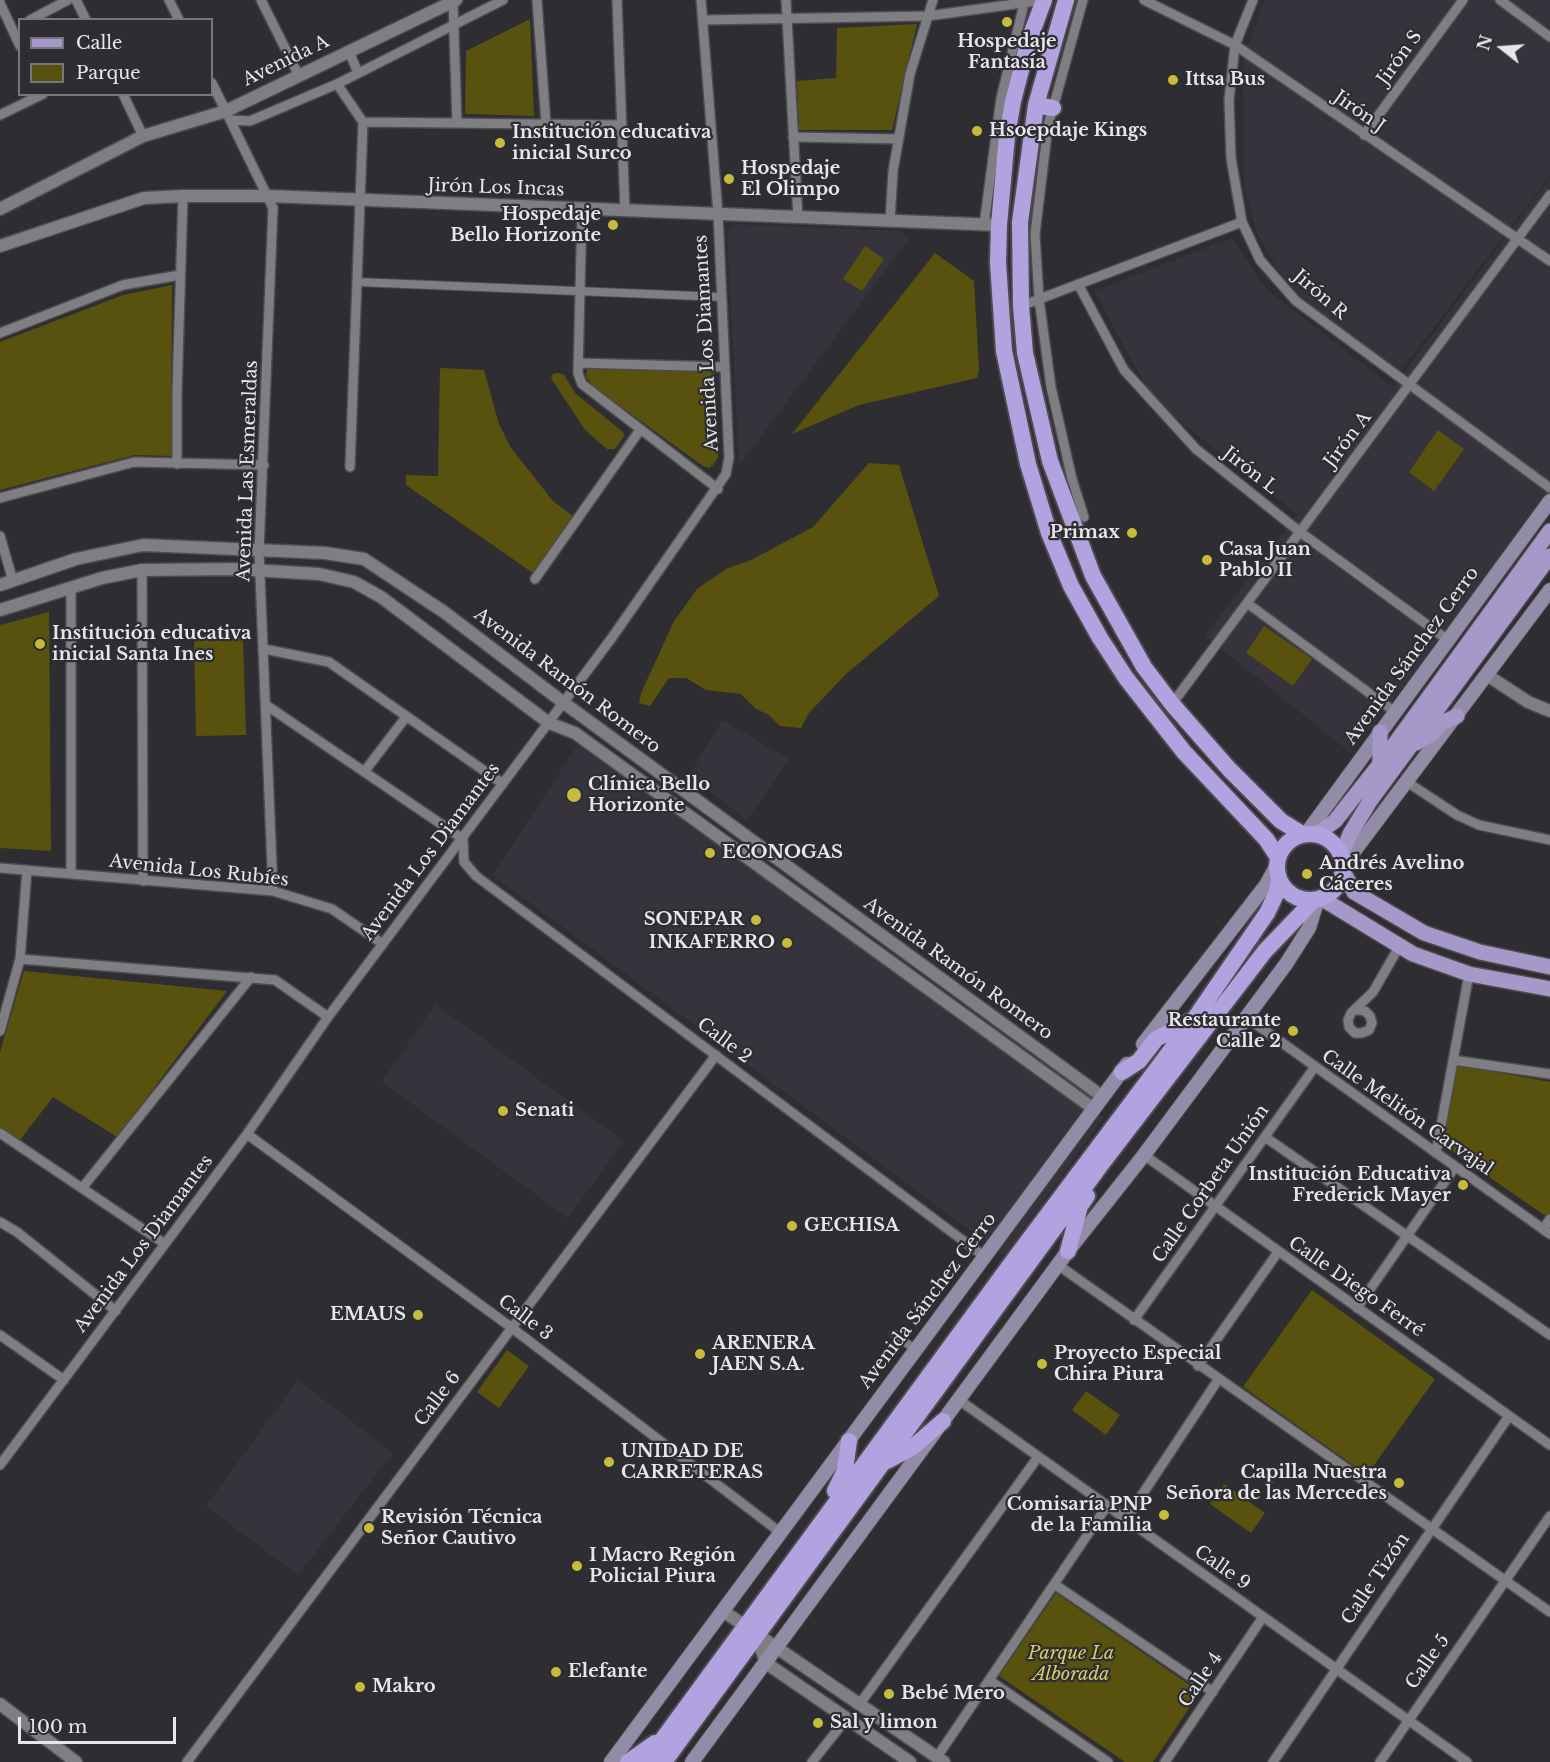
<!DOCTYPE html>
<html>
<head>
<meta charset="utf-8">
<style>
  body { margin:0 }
  #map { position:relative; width:1550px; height:1762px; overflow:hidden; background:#2e2d31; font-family:"Libre Baskerville",serif }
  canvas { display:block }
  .legend { position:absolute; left:18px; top:18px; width:195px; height:78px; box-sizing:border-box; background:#2e2d31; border:2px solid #78777b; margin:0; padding:8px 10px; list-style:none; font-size:18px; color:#e7e6e9 }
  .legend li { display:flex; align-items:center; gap:12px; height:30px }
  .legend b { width:30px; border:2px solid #78777b }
  .north { position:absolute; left:1472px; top:18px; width:60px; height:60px; -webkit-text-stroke:4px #2e2d31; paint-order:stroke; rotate:287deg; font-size:16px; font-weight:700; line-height:24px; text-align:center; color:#e7e6e9 }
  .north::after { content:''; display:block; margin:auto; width:21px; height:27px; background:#e7e6e9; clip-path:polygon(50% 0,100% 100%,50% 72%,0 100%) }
  .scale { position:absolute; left:18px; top:1717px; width:158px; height:27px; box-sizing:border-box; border:3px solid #e7e6e9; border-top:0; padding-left:8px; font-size:18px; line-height:21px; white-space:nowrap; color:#e7e6e9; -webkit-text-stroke:4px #2e2d31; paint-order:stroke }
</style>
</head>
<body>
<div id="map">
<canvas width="1550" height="1762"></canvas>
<ul class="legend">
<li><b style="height:8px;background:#a699c9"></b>Calle</li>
<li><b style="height:16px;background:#58520e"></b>Parque</li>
</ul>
<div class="north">N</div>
<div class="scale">100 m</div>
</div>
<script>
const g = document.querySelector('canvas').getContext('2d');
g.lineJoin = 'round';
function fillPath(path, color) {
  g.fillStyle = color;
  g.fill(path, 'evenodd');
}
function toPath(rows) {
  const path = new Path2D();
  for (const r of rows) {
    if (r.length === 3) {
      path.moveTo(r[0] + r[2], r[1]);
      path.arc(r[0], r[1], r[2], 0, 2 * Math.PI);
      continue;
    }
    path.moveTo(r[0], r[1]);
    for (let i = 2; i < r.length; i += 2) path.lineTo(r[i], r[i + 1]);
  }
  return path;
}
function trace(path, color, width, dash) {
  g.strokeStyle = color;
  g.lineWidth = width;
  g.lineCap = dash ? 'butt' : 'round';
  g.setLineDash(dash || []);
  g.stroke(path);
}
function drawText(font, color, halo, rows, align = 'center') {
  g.font = font + ' "Libre Baskerville",serif';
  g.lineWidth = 4.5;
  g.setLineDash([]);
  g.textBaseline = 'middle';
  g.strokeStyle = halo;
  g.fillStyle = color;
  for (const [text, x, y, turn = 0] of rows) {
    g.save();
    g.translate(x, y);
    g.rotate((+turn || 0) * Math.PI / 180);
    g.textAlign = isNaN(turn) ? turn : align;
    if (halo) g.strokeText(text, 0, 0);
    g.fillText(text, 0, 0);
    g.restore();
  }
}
fillPath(toPath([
  [1265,0,1550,0,1550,176,1400,371,1304,300,1278,270,1258,235,1244,188,1243,59],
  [1550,178,1550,492,1448,630,1351,753,1205,636,1297,514,1154,401,1094,291,1232,238,1266,289,1393,387],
  [733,224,902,231,908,240,739,466,727,233],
  [722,720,789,759,747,820,689,776],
  [578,744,1104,1117,1004,1256,493,875],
  [435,1004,624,1141,568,1218,382,1082],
  [298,1380,393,1453,298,1575,206,1506]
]), '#36333d');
fillPath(toPath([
  [530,19,534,116,465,114,466,51],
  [917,24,892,130,799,130,797,81,836,78,837,28],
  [865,246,884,259,862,291,843,279],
  [935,253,974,281,979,370,977,378,859,405,792,434],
  [172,285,171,456,135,455,0,490,0,342,123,295],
  [440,368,484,370,499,424,511,448,553,501,573,516,533,573,406,485,406,475,438,476],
  [587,369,714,372,718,457,714,464,709,468,703,466,595,388,586,377],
  [559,373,564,375,575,393,623,432,624,436,615,449,607,449,585,430,551,378,553,374],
  [1438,430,1464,449,1434,491,1409,472],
  [869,463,899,465,939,596,846,674,809,713,801,728,780,726,769,715,756,709,741,694,706,690,686,678,669,678,650,706,639,703,641,693,674,621,698,588,728,568,751,560,813,527],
  [49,612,51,851,0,848,0,625],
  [1264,626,1312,659,1293,686,1246,653],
  [243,638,246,735,196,736,194,639],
  [24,971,227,991,117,1137,53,1097,20,1140,0,1128,0,1052],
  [1457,1065,1550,1082,1550,1213,1547,1217,1443,1145],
  [1312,1290,1435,1379,1367,1475,1243,1387],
  [507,1350,529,1366,499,1408,477,1392],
  [1086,1391,1120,1415,1106,1435,1072,1410],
  [1224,1484,1265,1513,1251,1533,1210,1504],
  [1056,1593,1200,1692,1153,1762,1125,1762,999,1676]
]), '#58520e');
const pedestrian = toPath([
  [357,282,722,297],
  [894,1334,916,1350]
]);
const minor = toPath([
  [76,0,86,20],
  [169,0,179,20],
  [261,0,298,74],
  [537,0,546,124],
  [617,0,625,211],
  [786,0,798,218],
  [1083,0,1048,126,1035,234,1039,299,1051,387,1072,479,1084,517],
  [1144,0,1235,45,1550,261],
  [1253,0,1235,45,1229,100,1231,158,1242,222,1260,260,1296,301,1550,488],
  [1500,0,1550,37],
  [453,1,457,123],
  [0,3,20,46],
  [30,20,68,0],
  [703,20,928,16,1044,0],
  [349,51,358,73],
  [212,83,273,208,259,551,273,891],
  [337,84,363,122,350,467],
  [123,94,143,136],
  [0,115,43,94],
  [230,120,250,121,337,84,503,0],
  [363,122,622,125],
  [1364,135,1463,0],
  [793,137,899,139],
  [582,209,578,373,582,384,718,489],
  [890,221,893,171,910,74,933,0],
  [984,225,1001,98,1025,0],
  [1078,284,1124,370,1196,449,1300,532,1448,640],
  [1021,306,1242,222],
  [0,333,123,285,180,275],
  [578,363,725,367],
  [177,464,177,391,183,196],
  [0,498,134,462,264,465],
  [0,536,13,581],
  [142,570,143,881],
  [535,579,640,430],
  [71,588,71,873],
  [1247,603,1395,712],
  [264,649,329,662,503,784],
  [1172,704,1550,195],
  [266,705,463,839,464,862,476,876,985,1257],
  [364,772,406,717],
  [1407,782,1457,815,1479,825,1550,840],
  [0,868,273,891,332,909,383,944],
  [20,959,275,980,328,1017],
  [1358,1010,1365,1011,1370,1016,1372,1023,1369,1030,1362,1033,1355,1033,1349,1027,1348,1020,1351,1013,1373,992,1399,947],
  [1246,1017,1550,1234],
  [0,1031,20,959,27,870],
  [1453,1060,1550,1074],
  [0,1133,165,1244],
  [247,1134,512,1328,781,1533],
  [1265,1137,1550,1335],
  [1436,1153,1469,974],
  [1144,1155,1550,1445],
  [83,1187,251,977],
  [0,1222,17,1232,116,1311],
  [1543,1229,1550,1219],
  [1058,1265,1550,1612],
  [1357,1308,1455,1167],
  [1134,1320,1314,1068],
  [0,1335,64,1380],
  [1198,1366,1278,1252],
  [959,1400,1467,1762],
  [0,1465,247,1134,328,1017,611,639,726,474,729,458,718,214,701,0],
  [1126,1519,1218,1380],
  [1054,1584,1213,1692],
  [989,1680,1108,1762],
  [859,1705,1038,1457],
  [937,1757,1107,1506],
  [187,1762,716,1055],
  [812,1762,847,1718],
  [1165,1762,1263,1617],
  [1273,1762,1509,1416],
  [1380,1762,1550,1516]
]);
const tertiary = toPath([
  [0,209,143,136,226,111,456,0],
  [0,246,144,198,183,196,268,196,999,225],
  [0,585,76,559,143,545,325,553,364,559,444,612,564,703,1103,1097],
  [0,610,102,578,142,570,236,569,319,574,354,582,381,597,549,723,575,733,1094,1109],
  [1487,675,1528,702,1550,711],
  [723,1611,944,1762],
  [757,1637,766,1663,910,1762],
  [0,1704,76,1762]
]);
const secondary = toPath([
  [1306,834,1550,501],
  [1343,866,1550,590],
  [1143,1044,1266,885,1277,865],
  [611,1762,1127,1064],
  [692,1762,1068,1251,1144,1155,1286,964,1309,928,1318,899]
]);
const primary = toPath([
  [1416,743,1433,733,1441,723,1457,716],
  [1380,764,1380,732],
  [1317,834,1335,821,1380,764,1550,531],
  [1341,856,1350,834,1370,801,1550,556],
  [1343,871,1354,892,1424,933,1480,952,1550,967],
  [1321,898,1413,954,1469,974,1550,989]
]);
const trunk = toPath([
  [1044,0,1028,43,1013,101,1007,136,999,225,998,263,1004,351,1028,464,1049,533,1071,586,1100,638,1126,678,1184,752,1266,839,1278,857],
  [1066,0,1036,105,1020,222,1021,306,1025,353,1050,461,1093,576,1144,667,1172,704,1229,769,1281,821,1302,834],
  [1036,105,1053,108],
  [1310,867,33],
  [1122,1072,1139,1061,1156,1039,1192,1020],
  [1068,1251,1080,1206,1087,1196],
  [887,1461,913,1447,943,1421],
  [835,1491,845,1470,849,1441],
  [628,1762,655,1743],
  [646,1762,1016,1257,1195,1018,1267,913,1277,892,1279,879],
  [664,1762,1100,1166,1265,951,1314,900]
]);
trace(pedestrian, '#4c4b4f', 10);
trace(minor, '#4c4b4f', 12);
trace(tertiary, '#4c4b4f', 15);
trace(secondary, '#4c4b4f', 16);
trace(primary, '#4c4b4f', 18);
trace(trunk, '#4c4b4f', 20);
trace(pedestrian, '#7f7e83', 8);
trace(minor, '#7f7e83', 9);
trace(tertiary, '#7f7e83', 12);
trace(secondary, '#928ca6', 14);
trace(primary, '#a699c9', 15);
trace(trunk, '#b3a2e0', 16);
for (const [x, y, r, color] of [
  [1007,22,6,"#c7bb3c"],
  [1173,80,6,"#c7bb3c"],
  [977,131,6,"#c7bb3c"],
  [500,143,6,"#c7bb3c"],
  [729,179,6,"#c7bb3c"],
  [613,225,6,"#c7bb3c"],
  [1132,533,6,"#c7bb3c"],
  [1207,560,6,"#c7bb3c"],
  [40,644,6,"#c7bb3c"],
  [574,795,8,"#c7bb3c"],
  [710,853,6,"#c7bb3c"],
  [1307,874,6,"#c7bb3c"],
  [756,920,6,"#c7bb3c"],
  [787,943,6,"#c7bb3c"],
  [1293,1031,6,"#c7bb3c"],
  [503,1111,6,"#c7bb3c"],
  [1463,1185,6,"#c7bb3c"],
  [792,1226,6,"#c7bb3c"],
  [418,1315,6,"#c7bb3c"],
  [700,1354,6,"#c7bb3c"],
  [1042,1364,6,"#c7bb3c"],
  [609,1462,6,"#c7bb3c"],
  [1399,1483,6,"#c7bb3c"],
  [1164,1515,6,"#c7bb3c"],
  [369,1528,6,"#c7bb3c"],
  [577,1566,6,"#c7bb3c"],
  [556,1672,6,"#c7bb3c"],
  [360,1687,6,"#c7bb3c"],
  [889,1694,6,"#c7bb3c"],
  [818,1723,6,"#c7bb3c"]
]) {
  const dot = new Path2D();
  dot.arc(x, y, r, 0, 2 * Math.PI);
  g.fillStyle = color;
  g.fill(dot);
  trace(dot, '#2e2d31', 2);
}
drawText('bold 18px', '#e7e6e9', '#2e2d31', [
  ["Hospedaje",1007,42,"center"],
  ["Fantasía",1007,63,"center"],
  ["Ittsa Bus",1185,80],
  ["Hsoepdaje Kings",989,131],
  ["Institución educativa",512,133],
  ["inicial Surco",512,154],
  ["Hospedaje",741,169],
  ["El Olimpo",741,190],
  ["Hospedaje",601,215,"right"],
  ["Bello Horizonte",601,236,"right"],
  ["Primax",1120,533,"right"],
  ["Casa Juan",1219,550],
  ["Pablo II",1219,571],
  ["Institución educativa",52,634],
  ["inicial Santa Ines",52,655],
  ["Clínica Bello",588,785],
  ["Horizonte",588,806],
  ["ECONOGAS",722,853],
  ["Andrés Avelino",1319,864],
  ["Cáceres",1319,885],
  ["SONEPAR",744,920,"right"],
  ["INKAFERRO",775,943,"right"],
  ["Restaurante",1281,1021,"right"],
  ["Calle 2",1281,1042,"right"],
  ["Senati",515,1111],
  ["Institución Educativa",1451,1175,"right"],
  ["Frederick Mayer",1451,1196,"right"],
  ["GECHISA",804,1226],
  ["EMAUS",406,1315,"right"],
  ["ARENERA",712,1344],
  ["JAEN S.A.",712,1365],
  ["Proyecto Especial",1054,1354],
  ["Chira Piura",1054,1375],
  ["UNIDAD DE",621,1452],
  ["CARRETERAS",621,1473],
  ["Capilla Nuestra",1387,1473,"right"],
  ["Señora de las Mercedes",1387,1494,"right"],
  ["Comisaría PNP",1152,1505,"right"],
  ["de la Familia",1152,1526,"right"],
  ["Revisión Técnica",381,1518],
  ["Señor Cautivo",381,1539],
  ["I Macro Región",589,1556],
  ["Policial Piura",589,1577],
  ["Elefante",568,1672],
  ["Makro",372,1687],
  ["Bebé Mero",901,1694],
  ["Sal y limon",830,1723]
], 'left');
drawText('18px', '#e7e6e9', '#2e2d31', [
  ["Jirón S",1400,58,-54],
  ["Avenida A",286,61,-26],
  ["Jirón J",1359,112,35],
  ["Jirón Los Incas",496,188,2],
  ["Jirón R",1320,295,41],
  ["Avenida Los Diamantes",707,343,-93],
  ["Jirón A",1348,440,-53],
  ["Avenida Las Esmeraldas",248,471,-88],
  ["Jirón L",1250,471,38],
  ["Avenida Sánchez Cerro",1412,656,-54],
  ["Avenida Ramón Romero",567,681,37],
  ["Avenida Los Diamantes",431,852,-53],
  ["Avenida Los Rubíes",199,871,6],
  ["Avenida Ramón Romero",958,969,36],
  ["Calle 2",724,1041,37],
  ["Calle Melitón Carvajal",1407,1113,35],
  ["Calle Corbeta Unión",1211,1184,-55],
  ["Avenida Los Diamantes",144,1244,-53],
  ["Calle Diego Ferré",1356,1287,35],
  ["Avenida Sánchez Cerro",928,1301,-53],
  ["Calle 3",525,1318,37],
  ["Calle 6",438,1399,-53],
  ["Calle 9",1222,1568,35],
  ["Calle Tizón",1376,1579,-56],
  ["Calle 5",1428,1662,-55],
  ["Calle 4",1201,1680,-56]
]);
drawText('italic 18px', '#d7cd69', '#2e2d31', [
  ["Parque La",1071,1654],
  ["Alborada",1071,1675]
]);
</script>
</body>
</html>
